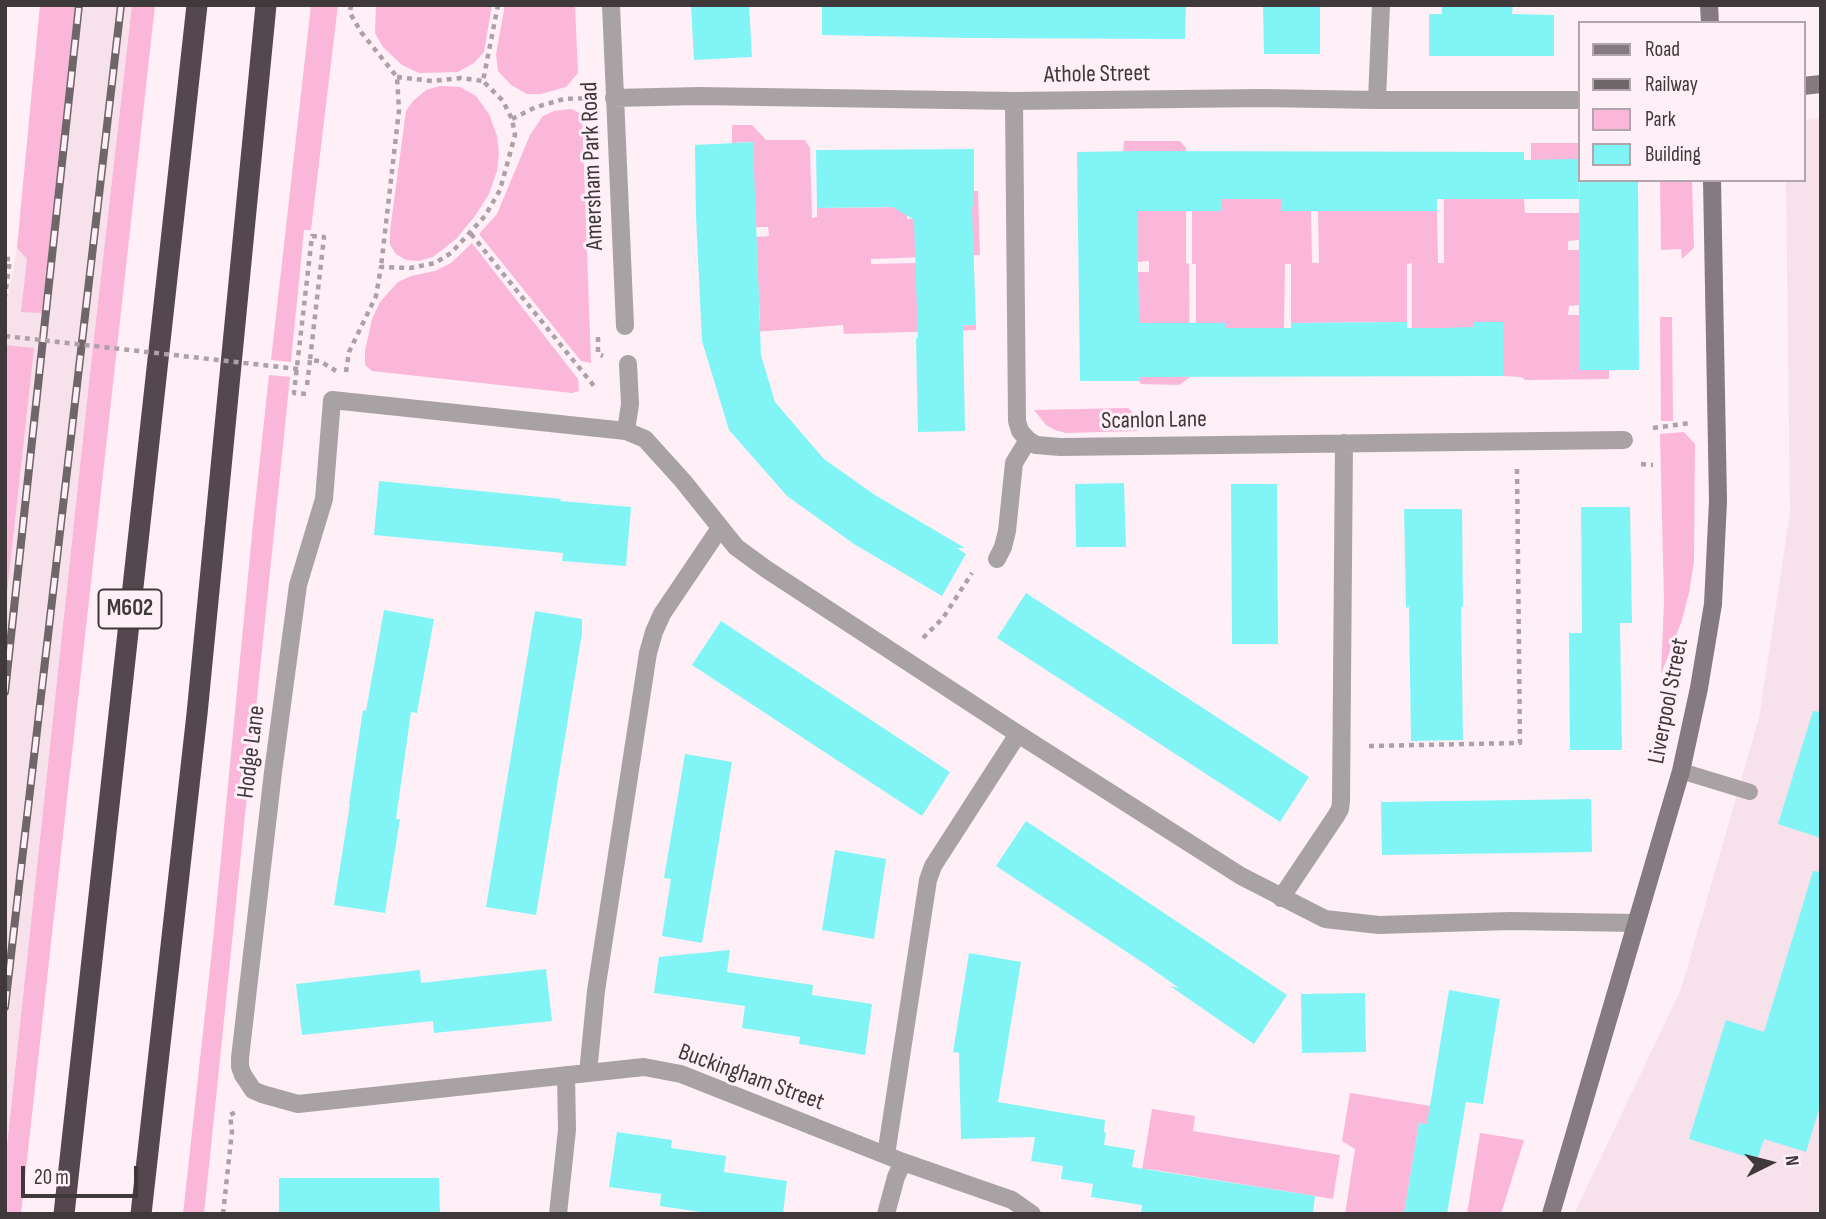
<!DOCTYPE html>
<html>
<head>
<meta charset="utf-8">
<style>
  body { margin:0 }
  #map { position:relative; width:1826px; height:1219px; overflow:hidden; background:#ffeff7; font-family:"Sofia Sans Condensed",sans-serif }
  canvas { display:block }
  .frame { position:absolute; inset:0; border:7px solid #3f393b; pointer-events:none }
  .legend { position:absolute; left:1578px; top:21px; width:228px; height:161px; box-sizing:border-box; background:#ffeff7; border:2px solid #b2a6ac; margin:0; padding:9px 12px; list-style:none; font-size:21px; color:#3f393b }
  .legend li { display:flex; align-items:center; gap:14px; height:35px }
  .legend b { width:35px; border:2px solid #b2a6ac }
  .north { position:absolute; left:1735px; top:1128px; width:70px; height:70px; -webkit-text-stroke:5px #ffeff7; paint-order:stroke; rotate:84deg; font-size:19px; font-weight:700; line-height:28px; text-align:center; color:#3f393b }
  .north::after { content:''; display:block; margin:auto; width:24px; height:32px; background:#3f393b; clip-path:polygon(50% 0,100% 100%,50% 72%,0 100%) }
  .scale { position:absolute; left:21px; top:1166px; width:117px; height:32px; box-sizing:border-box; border:4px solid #3f393b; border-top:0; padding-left:9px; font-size:21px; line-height:24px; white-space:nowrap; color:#3f393b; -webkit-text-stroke:5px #ffeff7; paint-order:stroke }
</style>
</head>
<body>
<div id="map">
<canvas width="1826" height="1219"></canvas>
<div class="frame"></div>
<ul class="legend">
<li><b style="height:9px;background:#847a7f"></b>Road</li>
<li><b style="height:9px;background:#6f666a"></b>Railway</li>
<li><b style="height:19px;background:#fbb7da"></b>Park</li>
<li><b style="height:19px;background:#81f5f5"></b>Building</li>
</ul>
<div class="north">N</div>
<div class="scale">20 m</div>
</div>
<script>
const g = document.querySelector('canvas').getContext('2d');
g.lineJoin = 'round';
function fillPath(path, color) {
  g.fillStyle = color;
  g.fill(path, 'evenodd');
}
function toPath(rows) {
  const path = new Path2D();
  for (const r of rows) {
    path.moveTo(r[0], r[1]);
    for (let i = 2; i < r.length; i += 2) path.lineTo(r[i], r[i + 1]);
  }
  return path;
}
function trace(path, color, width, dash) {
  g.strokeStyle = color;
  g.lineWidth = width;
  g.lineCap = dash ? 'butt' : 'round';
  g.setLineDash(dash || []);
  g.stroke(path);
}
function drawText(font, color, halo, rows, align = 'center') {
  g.font = font + ' "Sofia Sans Condensed",sans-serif';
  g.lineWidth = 6;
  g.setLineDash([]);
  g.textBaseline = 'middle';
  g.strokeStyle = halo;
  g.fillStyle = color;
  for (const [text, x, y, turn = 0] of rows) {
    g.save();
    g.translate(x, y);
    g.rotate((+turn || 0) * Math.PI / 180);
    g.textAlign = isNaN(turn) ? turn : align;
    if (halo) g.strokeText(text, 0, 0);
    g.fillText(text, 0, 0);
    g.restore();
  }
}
fillPath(toPath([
  [40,5,132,5,92,355,5,1164,5,314,17,248],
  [1821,119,1821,1214,1574,1214,1681,989,1759,718,1790,513,1786,180,1803,180,1803,120]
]), '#f7e1eb');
fillPath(toPath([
  [40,5,75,5,42,313,21,312,27,259,17,248],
  [132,5,155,5,21,1214,5,1214,5,1164,92,355],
  [311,5,338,5,311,230,304,230,291,362,271,360],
  [376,5,492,5,484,52,474,63,458,72,419,73,402,65,383,47,375,33],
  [505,5,575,5,578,73,566,87,541,94,527,94,511,85,498,71,496,54],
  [440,86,460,87,476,96,489,114,497,136,499,153,497,171,489,194,475,216,456,239,433,257,419,261,406,260,396,254,390,245,390,231,406,111,413,101,426,90],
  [571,109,582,114,591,363,581,361,479,234,497,214,530,135,543,116,554,111],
  [732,125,752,125,766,140,805,140,810,148,812,218,817,217,817,208,907,207,907,219,914,219,973,191,978,191,980,255,871,259,871,264,916,263,918,327,976,325,976,330,844,334,843,325,741,333,760,322,756,237,769,236,768,227,756,227,752,142,732,143],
  [1124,141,1180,141,1186,148,1186,263,1189,264,1190,377,1179,385,1141,384,1139,381,1138,272,1149,272,1149,261,1138,262,1123,152],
  [1531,143,1579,143,1579,159,1531,187],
  [1660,180,1692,180,1694,248,1682,259,1681,249,1661,250],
  [1222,199,1281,199,1311,211,1312,263,1319,263,1318,211,1437,211,1438,263,1444,263,1444,199,1524,199,1525,213,1579,213,1579,240,1568,241,1568,250,1579,250,1579,305,1569,306,1568,315,1579,315,1579,369,1609,370,1609,379,1525,380,1521,377,1503,376,1503,323,1473,322,1473,328,1412,328,1412,263,1407,264,1407,322,1291,323,1291,264,1285,264,1284,328,1225,328,1225,323,1196,323,1196,264,1192,264,1192,211,1221,211],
  [472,243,578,379,579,391,572,393,372,371,365,365,365,351,372,319,380,302,398,282,411,276,435,271,451,263],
  [1660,317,1672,317,1673,421,1661,421],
  [5,345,34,348,5,611],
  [269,375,290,377,213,1127,204,1214,183,1214,213,941,253,524],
  [1128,408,1136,416,1138,431,1066,433,1055,430,1046,425,1034,410],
  [1684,432,1695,444,1694,562,1689,593,1681,623,1661,674,1664,601,1660,434],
  [1350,1093,1443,1108,1439,1126,1419,1123,1404,1214,1345,1214,1355,1149,1342,1141],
  [1152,1109,1195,1116,1193,1131,1340,1155,1333,1199,1149,1169,1139,1189],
  [1480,1133,1524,1140,1501,1214,1467,1214]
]), '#fbb7da');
fillPath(toPath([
  [691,5,749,5,752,57,694,60],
  [822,5,1186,5,1185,39,970,38,822,35],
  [1263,5,1320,5,1320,54,1264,54],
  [1442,5,1513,5,1512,14,1554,15,1554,56,1429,56,1429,14,1442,14],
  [753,142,761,355,775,402,824,459,875,495,965,548,957,548,966,554,942,596,854,544,787,496,729,430,702,341,696,216,695,145],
  [974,149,974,207,972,207,976,325,963,325,965,431,918,432,916,338,918,338,914,220,893,207,817,208,816,150],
  [1136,151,1524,152,1524,160,1579,159,1579,199,1580,180,1638,180,1639,370,1579,370,1579,199,1437,199,1437,211,1281,211,1281,199,1222,199,1222,211,1137,211,1139,323,1226,323,1225,328,1291,328,1291,323,1407,322,1407,328,1443,328,1473,327,1473,322,1503,322,1503,376,1139,377,1139,381,1080,381,1077,152],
  [379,481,561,499,560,501,631,507,626,566,562,561,563,553,374,535],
  [1124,483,1126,547,1076,547,1075,484],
  [1231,484,1277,484,1278,644,1232,644],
  [1581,507,1630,507,1632,623,1620,623,1622,750,1570,750,1569,633,1582,633],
  [1404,509,1462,509,1463,607,1461,607,1463,740,1411,741,1409,607,1406,608],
  [1026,593,1309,777,1280,822,997,638],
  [384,610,434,619,417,713,411,712,396,819,400,819,385,913,334,905,350,804,349,804,363,710,366,711],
  [535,611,582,619,582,633,536,915,486,907],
  [721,621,950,772,922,816,692,665],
  [1813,711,1821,712,1821,838,1778,824],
  [685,754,732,762,702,943,662,936,671,879,664,878],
  [1591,799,1592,852,1382,855,1381,802],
  [1026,821,1287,995,1254,1044,1170,986,1179,988,1145,964,996,866],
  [835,850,886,859,874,939,822,930],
  [1813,871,1821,872,1821,1103,1806,1152,1764,1139,1757,1160,1689,1139,1726,1020,1764,1032],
  [730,950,727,972,813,985,812,995,872,1004,865,1055,799,1044,800,1037,742,1028,745,1006,654,993,659,957],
  [969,953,1021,962,998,1102,1105,1120,1104,1132,1106,1133,1104,1145,1135,1150,1132,1167,1315,1196,1313,1214,1141,1214,1142,1205,1091,1197,1093,1184,1061,1179,1063,1166,1031,1161,1035,1137,961,1139,959,1053,953,1052],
  [546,969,552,1021,434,1033,433,1021,302,1035,296,984,420,970,421,983],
  [1449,990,1500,999,1483,1104,1466,1102,1447,1214,1404,1214,1419,1123,1427,1124],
  [1365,993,1366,1052,1302,1053,1301,994],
  [617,1132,672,1140,671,1148,726,1156,724,1172,787,1181,783,1214,714,1214,660,1206,661,1194,609,1187],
  [279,1178,439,1178,440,1214,279,1214]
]), '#81f5f5');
trace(toPath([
  [351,5,350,13,361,32,397,77,399,110,381,267],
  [397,77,432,81,461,78,483,81],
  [512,119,536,107,564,99,588,98],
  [471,234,594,386],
  [5,259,10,259,5,297],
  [598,337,598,354,603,356],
  [346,372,349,352,376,296,381,267,410,268,435,263,451,253,485,216,500,190,515,135,512,119,503,101,483,81,498,5],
  [307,385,310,360],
  [306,394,294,393,312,236,324,237,310,360,320,361,336,371],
  [1653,428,1690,423],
  [1641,464,1653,465],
  [923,638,943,618,972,573],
  [1369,746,1520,743,1517,468],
  [223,1214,232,1131,230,1115,238,1111]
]), '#ada1a7', 4.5, [5, 5]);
trace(toPath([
  [1681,771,1750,792]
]), '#a8a2a5', 16);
trace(toPath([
  [611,5,625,326],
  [614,98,699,96,1014,101,1263,98,1377,100,1579,100],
  [1377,100,1381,5],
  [1014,101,1017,421,1020,431,1028,440,1036,445,1060,447,1624,440],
  [626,431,630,404,628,364],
  [997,559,1003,547,1007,531,1014,463,1028,440],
  [1281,898,1336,816,1340,809,1341,801,1344,443],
  [588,1073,596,991,648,653,654,632,662,614,720,528],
  [886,1155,928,880,933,866,1018,734],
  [558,1214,567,1130,566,1075],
  [886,1214,896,1177,903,1162],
  [1032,1214,1012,1200,903,1162,681,1074,644,1067,298,1104,262,1094,253,1090,243,1075,240,1067,240,1058,273,772,298,585,324,499,332,400,626,431,645,439,683,481,736,547,766,569,1018,734,1241,876,1325,919,1379,925,1510,921,1636,923]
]), '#a8a2a5', 18);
trace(toPath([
  [1709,5,1710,23],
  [1803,86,1821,84],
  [1551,1214,1681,771,1699,688,1713,604,1718,501,1712,180]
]), '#847a7f', 18);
trace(toPath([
  [64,1214,197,5],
  [141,1214,197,714,266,5]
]), '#54474d', 21);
const rail = toPath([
  [5,692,79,5],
  [5,1007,121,5]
]);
trace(rail, '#6f666a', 8);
trace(rail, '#ffeff7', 5, [16]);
trace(toPath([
  [5,336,298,369]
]), '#ada1a7', 4.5, [5, 5]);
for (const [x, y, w] of [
  [130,609,63]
]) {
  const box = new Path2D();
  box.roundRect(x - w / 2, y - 19.5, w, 39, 5);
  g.fillStyle = '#ffeff7';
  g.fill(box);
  trace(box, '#3f393b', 2);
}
drawText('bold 23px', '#3f393b', null, [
  ["M602",130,609]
]);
drawText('24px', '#3f393b', '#ffeff7', [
  ["Athole Street",1097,75,-1],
  ["Amersham Park Road",593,166,-92],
  ["Scanlon Lane",1154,421,-1],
  ["Liverpool Street",1669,701,-79],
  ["Hodge Lane",252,752,-83],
  ["Buckingham Street",751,1078,20]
]);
</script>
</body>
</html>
